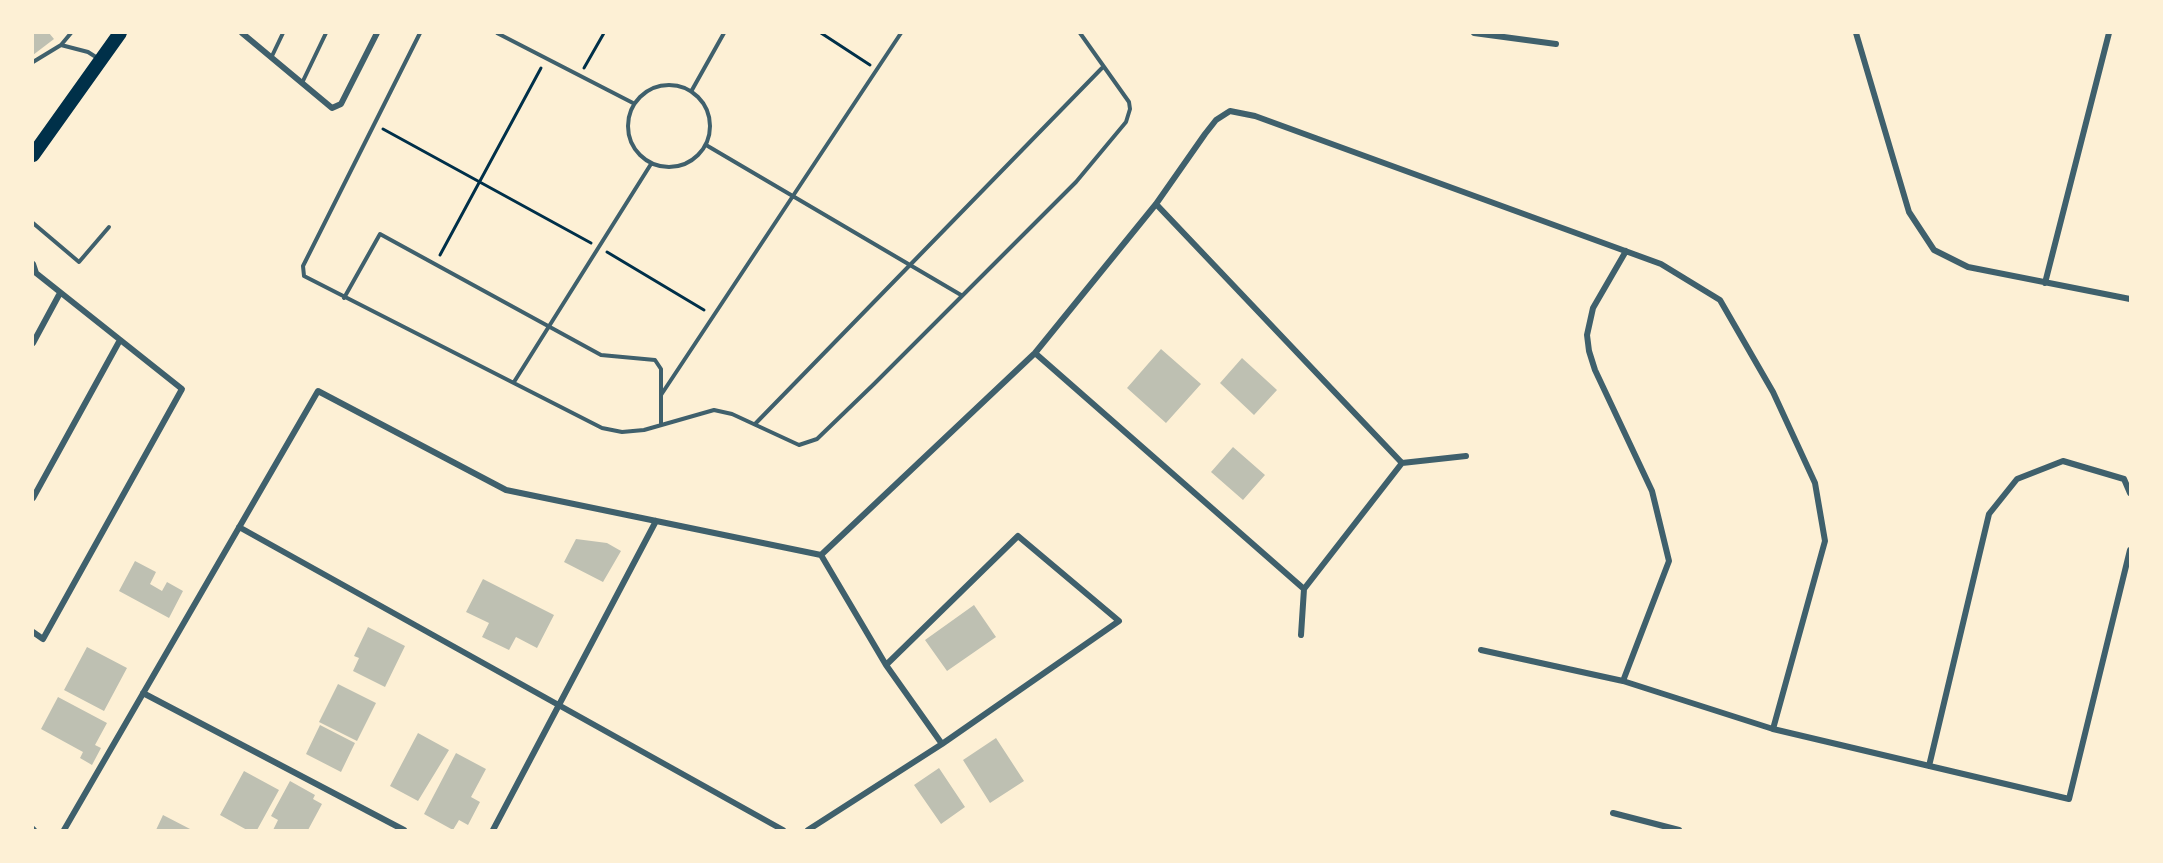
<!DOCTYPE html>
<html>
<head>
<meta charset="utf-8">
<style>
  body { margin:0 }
  #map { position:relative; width:2163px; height:863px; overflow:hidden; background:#fdf0d5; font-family:"IBM Plex Sans",sans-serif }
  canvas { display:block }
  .frame { position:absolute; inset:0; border:34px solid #fdf0d5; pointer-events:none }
</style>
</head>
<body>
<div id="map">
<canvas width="2163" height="863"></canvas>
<div class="frame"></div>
</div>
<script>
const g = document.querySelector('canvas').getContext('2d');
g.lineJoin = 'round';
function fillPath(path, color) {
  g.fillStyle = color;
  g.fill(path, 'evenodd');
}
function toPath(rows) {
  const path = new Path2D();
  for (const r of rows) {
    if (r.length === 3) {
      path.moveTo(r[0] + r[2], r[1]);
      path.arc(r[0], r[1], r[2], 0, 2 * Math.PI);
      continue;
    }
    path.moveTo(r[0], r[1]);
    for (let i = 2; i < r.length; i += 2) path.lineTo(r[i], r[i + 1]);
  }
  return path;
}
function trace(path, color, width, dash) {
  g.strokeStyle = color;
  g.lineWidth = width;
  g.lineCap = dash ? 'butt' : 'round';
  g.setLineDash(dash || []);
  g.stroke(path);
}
fillPath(toPath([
  [33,33,49,33,54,39,33,55],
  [1161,349,1201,384,1166,423,1127,388],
  [1242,358,1277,390,1254,415,1220,383],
  [1233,447,1265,475,1243,500,1211,472],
  [576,539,607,543,621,551,603,582,564,562],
  [135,561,156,572,150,584,162,591,167,582,183,591,169,618,119,591],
  [483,579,554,615,537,648,516,637,509,650,482,637,489,623,466,612],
  [974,605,996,637,947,671,925,640],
  [368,627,405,646,385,687,353,671,359,658,354,656],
  [87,647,127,668,104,711,64,690],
  [338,684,376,703,357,741,319,722],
  [58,697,107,723,95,745,101,748,92,765,80,758,83,752,41,729],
  [320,725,355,743,341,772,306,754],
  [418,733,449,750,418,801,390,786],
  [996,738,1024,781,990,803,963,760],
  [456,753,486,769,471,797,480,802,468,825,459,820,453,830,424,814],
  [939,768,965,807,941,824,914,785],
  [244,771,279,790,257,830,247,830,220,815],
  [290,781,315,795,313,799,322,804,308,830,273,830,278,820,271,816],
  [163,815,192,830,156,830]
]), '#bec0b2');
trace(toPath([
  [821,33,870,65],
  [584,68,604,33],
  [383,129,591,243],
  [607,252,704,310],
  [440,255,541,68]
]), '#003049', 3);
trace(toPath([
  [420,33,303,266,304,276,602,428,622,432,644,430,714,410,732,414,799,445,817,439,874,384,1076,182,1126,122,1130,109,1129,102,1080,33],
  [497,33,633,103],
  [61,45,88,52,99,59],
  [272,56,283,33],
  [33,62,61,45,71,33],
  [302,83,326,33],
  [669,126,41],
  [692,90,724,33],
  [706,145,961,295],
  [33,223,79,262,109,227],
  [344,298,380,234,601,355,655,360,661,369,661,425],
  [514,382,651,164],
  [661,395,901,33],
  [755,424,1102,68]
]), '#3f606c', 4);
trace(toPath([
  [242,33,332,108,341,104,377,33],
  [1474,33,1556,44],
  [1856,33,1909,212,1934,250,1968,267,2130,299],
  [1156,204,1402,463],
  [33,264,36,273,182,389,43,639,33,632],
  [2045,283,2109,33],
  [33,343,60,293],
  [1035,353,1304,589],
  [33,498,120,340],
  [239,527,783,830],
  [821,555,886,665,942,744],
  [1301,635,1304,589,1402,463,1466,456],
  [1481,650,1623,681,1773,729,2069,799,2130,550],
  [1623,681,1669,561,1652,491,1595,370,1589,351,1587,335,1593,308,1626,251],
  [143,693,404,830],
  [1929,766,1989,514,2017,479,2063,461,2124,479,2130,493],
  [1613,813,1679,830],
  [33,829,34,830],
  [64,830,318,391,506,490,821,555,1035,353,1156,204,1205,134,1216,120,1230,111,1255,116,1661,264,1720,300,1773,392,1815,483,1825,541,1773,729],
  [493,830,656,521],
  [808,830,942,744,1119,621,1018,536,886,665]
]), '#3f606c', 6);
trace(toPath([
  [33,155,120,33]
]), '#003049', 14);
</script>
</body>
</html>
